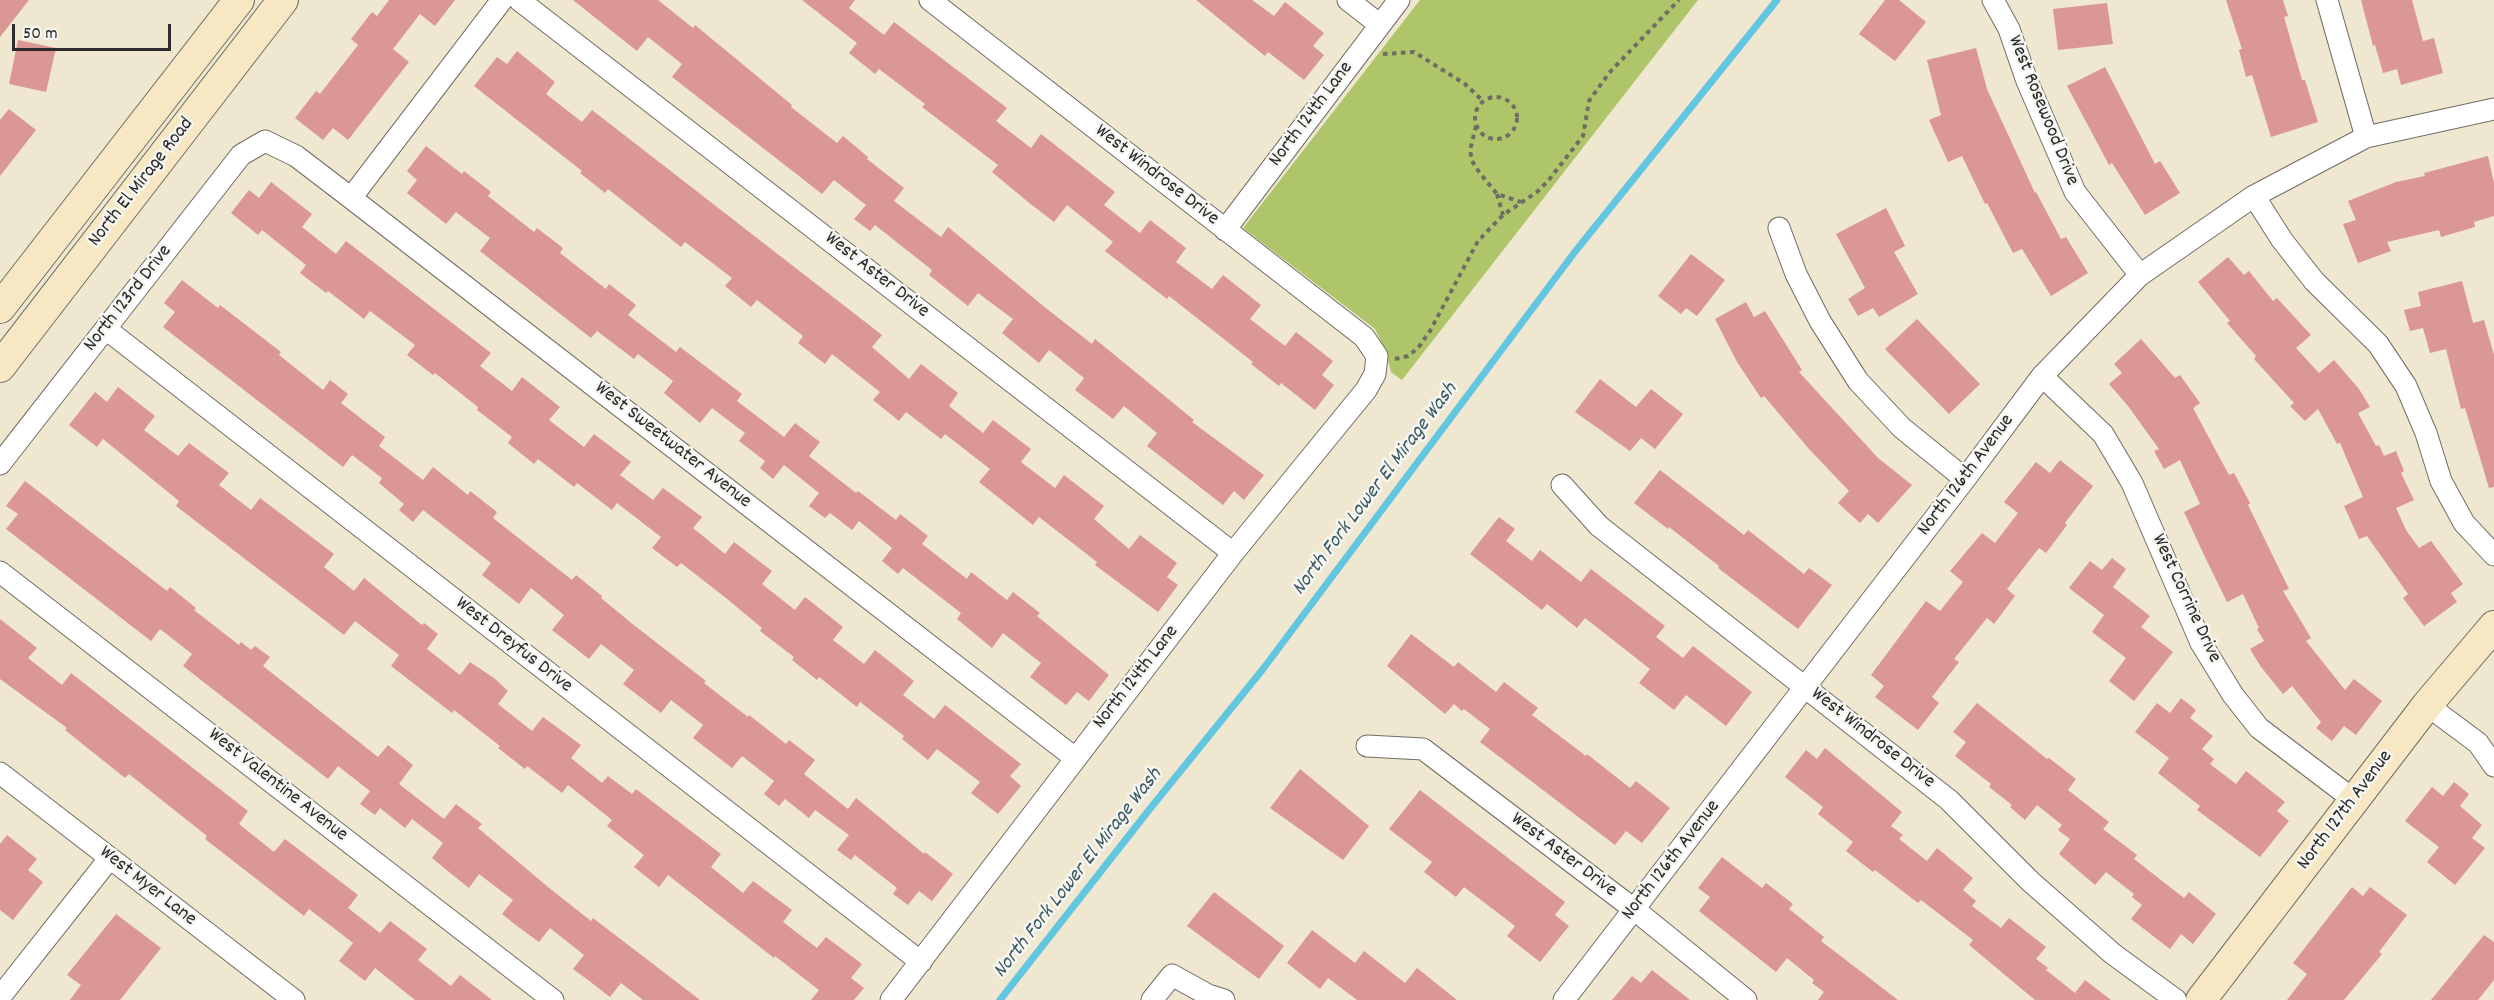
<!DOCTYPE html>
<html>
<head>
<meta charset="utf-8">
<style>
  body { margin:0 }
  #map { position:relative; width:2494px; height:1000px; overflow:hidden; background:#efe7d0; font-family:Dekko,sans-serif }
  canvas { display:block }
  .scale { position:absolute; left:12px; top:24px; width:159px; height:27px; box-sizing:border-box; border:3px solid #2b2b2b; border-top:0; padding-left:8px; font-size:18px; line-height:21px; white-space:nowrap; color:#2b2b2b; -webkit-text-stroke:4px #f6f6f2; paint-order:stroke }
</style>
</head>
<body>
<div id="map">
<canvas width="2494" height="1000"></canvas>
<div class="scale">50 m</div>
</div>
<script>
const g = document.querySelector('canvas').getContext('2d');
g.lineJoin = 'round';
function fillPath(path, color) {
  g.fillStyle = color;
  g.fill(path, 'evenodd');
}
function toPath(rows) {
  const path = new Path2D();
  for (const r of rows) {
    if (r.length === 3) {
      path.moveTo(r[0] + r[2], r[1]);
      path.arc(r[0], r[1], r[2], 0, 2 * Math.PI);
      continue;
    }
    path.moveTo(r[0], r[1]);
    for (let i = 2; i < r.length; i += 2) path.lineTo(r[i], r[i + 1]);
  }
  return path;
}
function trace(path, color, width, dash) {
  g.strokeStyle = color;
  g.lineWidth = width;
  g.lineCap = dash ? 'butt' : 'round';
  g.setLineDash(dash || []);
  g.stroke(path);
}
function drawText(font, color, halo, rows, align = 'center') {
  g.font = font + ' Dekko,sans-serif';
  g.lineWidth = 5;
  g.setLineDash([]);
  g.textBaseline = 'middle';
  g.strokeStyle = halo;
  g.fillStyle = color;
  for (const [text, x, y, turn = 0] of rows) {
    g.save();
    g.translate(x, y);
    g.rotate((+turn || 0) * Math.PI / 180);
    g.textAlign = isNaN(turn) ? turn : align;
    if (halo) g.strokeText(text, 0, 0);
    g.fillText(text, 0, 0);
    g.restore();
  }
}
fillPath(toPath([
  [1420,0,1698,0,1402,380,1391,372,1386,352,1375,329,1243,228]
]), '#aec569');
trace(toPath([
  [1000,1000,1149,810,1263,669,1574,253,1777,0]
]), '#63c6e1', 7);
fillPath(toPath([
  [0,0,29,0,0,37],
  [389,0,455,0,435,26,420,14,393,49,409,62,348,140,333,128,323,140,295,118,316,91,320,94,358,45,351,39,372,12,377,16],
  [573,0,658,0,693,28,695,25,792,105,791,107,837,143,843,136,868,157,867,159,904,188,894,201,941,237,948,227,1047,309,1092,344,1095,339,1194,420,1192,422,1264,475,1244,500,1234,491,1223,505,1147,446,1157,433,1124,406,1113,419,1075,390,1084,378,1049,350,1039,363,1002,333,1013,319,978,293,968,306,929,275,932,270,875,225,870,231,854,219,866,205,834,180,822,194,672,77,682,64,648,37,637,51],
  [802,0,855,0,849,8,884,35,894,22,1007,108,996,121,1031,148,1041,134,1115,192,1104,205,1140,233,1150,220,1186,248,1176,262,1212,289,1223,275,1261,305,1250,319,1285,346,1296,332,1333,361,1322,375,1334,385,1315,410,1281,383,1279,386,1251,364,1253,362,1169,296,1167,299,1105,251,1113,242,1067,205,1054,222,1028,202,992,172,998,165,922,107,925,104,879,69,875,74,849,53,857,43],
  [1196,0,1252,0,1274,16,1285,2,1324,33,1313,46,1324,55,1304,80,1268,52,1265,56],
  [1885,0,1899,0,1926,22,1895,61,1859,34],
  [2226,0,2283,0,2288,16,2284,17,2302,80,2305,80,2318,122,2271,137,2252,75,2246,77,2239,50,2242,49],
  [2361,0,2412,0,2423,41,2434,38,2443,73,2401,85,2397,69,2383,73,2375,45,2373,46],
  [2107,3,2113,44,2058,50,2053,9],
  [18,40,56,48,46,92,9,84],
  [1976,48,1987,89,2035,193,2036,192,2061,239,2066,237,2088,273,2051,296,2022,249,2013,253,1987,203,1985,204,1962,156,1948,162,1929,120,1941,115,1927,60],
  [517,51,555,82,546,94,582,122,592,110,882,335,872,347,909,379,921,364,958,393,949,406,983,433,993,420,1031,449,1021,462,1055,488,1064,475,1104,506,1094,519,1129,549,1140,535,1177,563,1167,577,1178,585,1158,612,1095,565,1097,562,1039,517,1033,525,979,482,990,469,945,434,941,439,906,412,899,421,873,400,880,392,832,354,825,364,798,343,803,336,757,300,751,307,725,286,732,278,685,242,681,247,608,189,605,193,580,173,582,171,474,86,497,57,507,64],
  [2105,67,2155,164,2160,161,2180,193,2145,215,2112,163,2109,165,2067,86],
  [9,109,36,130,0,176,0,120],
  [426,146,462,174,464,171,491,192,488,196,534,232,537,228,563,248,560,253,606,289,609,284,636,305,628,315,676,352,680,347,742,394,737,401,784,437,795,423,820,442,809,456,856,493,858,491,896,520,900,514,928,536,922,544,967,579,971,572,1007,600,1013,592,1040,613,1037,616,1109,675,1089,701,1077,692,1066,705,1030,677,1041,663,1003,633,992,648,957,619,961,613,903,568,898,574,882,561,892,548,859,521,852,530,830,513,825,518,809,506,819,493,784,465,773,479,760,468,765,461,739,441,745,433,712,408,700,423,664,393,673,381,638,354,634,359,597,331,591,338,504,270,480,251,490,238,456,212,446,224,407,193,417,180,407,171],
  [2488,156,2494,183,2494,216,2474,222,2475,227,2441,237,2439,230,2387,242,2391,251,2358,263,2343,224,2356,220,2348,201,2396,182,2425,176,2424,173],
  [271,182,312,214,302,227,336,254,346,241,491,353,480,366,512,391,522,377,560,407,549,420,584,447,594,434,631,462,620,475,653,500,663,488,702,517,693,528,725,554,734,542,772,571,762,584,795,610,805,597,843,627,833,640,864,664,875,650,914,681,903,695,934,719,945,705,1021,764,1010,776,1021,786,998,814,971,793,980,782,937,749,928,760,902,739,904,736,860,702,857,707,819,677,817,680,792,660,794,657,760,631,762,628,726,598,681,563,677,567,652,548,661,537,617,503,612,510,577,483,574,487,538,459,534,464,508,443,512,437,477,410,478,407,435,373,433,375,407,355,415,345,370,311,364,319,328,291,326,293,300,273,306,265,262,230,258,235,231,213,249,190,259,198],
  [1886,208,1905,246,1894,252,1918,294,1879,317,1873,308,1858,316,1848,299,1865,288,1836,234],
  [1691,254,1725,280,1697,316,1686,308,1681,314,1658,296],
  [2228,257,2244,275,2249,271,2273,301,2277,298,2311,335,2296,348,2319,373,2334,360,2359,389,2370,407,2358,413,2376,446,2379,445,2384,456,2396,451,2404,471,2401,473,2414,500,2396,508,2406,530,2419,548,2431,541,2463,584,2451,593,2457,602,2424,626,2403,598,2408,594,2367,536,2359,539,2344,506,2363,497,2340,443,2337,444,2318,409,2305,421,2290,406,2294,403,2254,359,2256,356,2227,323,2230,321,2198,282],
  [182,280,218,308,220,305,281,352,279,355,323,390,330,380,348,394,341,403,385,437,379,446,423,480,433,467,468,495,470,491,497,512,493,518,572,580,576,575,602,596,601,598,635,626,706,681,704,683,748,717,749,715,786,744,789,740,815,760,804,774,848,809,856,798,924,854,925,852,953,874,932,901,919,891,908,905,893,894,897,888,855,855,851,860,837,850,849,835,815,810,809,818,785,799,779,806,764,794,774,781,742,756,732,768,693,738,703,725,671,700,661,713,623,684,634,670,601,644,589,659,552,630,564,615,531,588,519,604,482,575,491,563,423,510,413,522,399,510,404,504,379,483,382,478,352,455,343,467,163,327,175,312,164,303],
  [2462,281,2473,323,2484,320,2494,355,2494,487,2489,488,2465,408,2461,409,2446,349,2430,353,2423,328,2410,331,2404,310,2421,306,2418,292],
  [1746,302,1754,317,1765,311,1802,370,1799,372,1878,458,1912,485,1878,523,1868,514,1860,523,1838,503,1849,491,1809,449,1764,396,1761,398,1737,362,1715,319],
  [1917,319,1980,384,1949,414,1885,349],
  [2141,339,2175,378,2180,375,2200,403,2193,408,2229,475,2234,473,2250,503,2248,505,2289,589,2283,591,2311,638,2306,641,2345,690,2354,679,2382,701,2356,735,2344,726,2332,741,2316,728,2321,722,2292,686,2283,694,2261,667,2250,649,2264,641,2257,629,2259,628,2243,594,2227,602,2205,557,2184,512,2200,504,2180,460,2164,469,2154,451,2159,449,2128,406,2109,384,2122,373,2114,364],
  [1600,379,1636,407,1651,389,1683,414,1655,449,1641,438,1630,451,1575,412],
  [118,387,155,416,144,430,178,456,189,443,229,473,219,485,251,510,260,498,334,554,324,567,354,591,364,578,422,625,424,623,438,634,427,649,460,675,470,662,494,678,508,691,498,704,532,731,543,717,581,745,571,758,602,783,608,776,632,794,636,789,721,854,711,867,743,893,753,881,792,910,783,922,817,948,826,937,862,964,851,978,864,988,854,1000,811,1000,819,990,775,956,774,958,668,875,659,887,634,867,644,855,607,826,612,820,568,785,562,793,527,766,525,769,498,748,500,746,454,710,452,713,391,666,399,655,355,621,344,635,176,506,179,501,103,439,97,447,69,425,95,392,107,402],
  [2060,460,2093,486,2065,523,2067,525,2046,553,2039,548,2007,589,2015,596,1994,624,1987,618,1954,659,1959,662,1932,697,1939,703,1918,730,1875,697,1884,686,1871,675,1926,601,1940,611,1963,582,1950,571,1982,533,1995,543,2018,513,2004,502,2036,462,2050,473],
  [1660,470,1744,535,1748,530,1804,574,1809,568,1832,585,1798,629,1718,568,1719,566,1669,527,1668,529,1634,503],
  [25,481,167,591,170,587,196,608,194,610,239,645,241,642,251,650,255,646,270,657,263,666,378,757,388,745,413,765,399,784,444,819,456,804,482,824,478,828,548,887,591,921,593,918,700,1000,643,1000,621,983,610,997,588,980,573,969,584,955,550,928,539,942,517,926,502,914,513,900,479,874,469,888,454,876,432,858,443,843,412,819,405,828,380,808,375,815,360,804,370,791,338,766,328,779,183,666,192,654,160,629,151,641,6,529,18,514,6,506],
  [1499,517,1515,529,1506,541,1532,561,1540,550,1581,582,1591,569,1665,626,1656,637,1683,658,1693,646,1752,692,1726,726,1686,695,1674,710,1639,683,1650,669,1585,618,1577,628,1547,604,1542,610,1470,554],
  [2112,558,2126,569,2113,587,2150,616,2141,627,2173,652,2134,701,2109,681,2126,658,2092,632,2104,615,2069,588,2090,561,2102,570],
  [0,619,37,648,28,658,62,685,71,673,248,811,239,824,274,852,285,839,358,895,348,908,380,933,390,921,427,949,418,960,451,986,460,975,492,1000,415,1000,375,968,365,981,339,961,353,943,309,909,304,916,205,839,207,836,129,774,125,778,65,730,67,728,0,679],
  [1411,634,1454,667,1458,662,1496,692,1504,682,1538,708,1532,715,1586,756,1587,754,1630,788,1636,781,1670,808,1642,843,1626,831,1615,845,1480,742,1490,729,1464,709,1462,711,1454,704,1445,714,1387,666],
  [2181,698,2196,710,2190,718,2213,736,2202,749,2214,759,2210,764,2236,784,2246,771,2285,802,2277,811,2289,821,2260,857,2197,810,2200,806,2158,773,2169,758,2135,732,2157,703,2170,713],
  [1977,703,2047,759,2049,758,2076,779,2068,790,2109,822,2103,829,2137,855,2134,859,2184,898,2189,892,2216,914,2193,944,2181,934,2170,949,2131,919,2142,905,2132,897,2134,894,2106,872,2095,885,2059,854,2070,839,2058,830,2062,825,2037,805,2025,820,2010,807,2012,805,1989,787,1991,784,1955,756,1966,742,1953,732],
  [1825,748,1902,812,1891,826,1903,835,1899,839,1927,861,1937,848,1973,878,1963,890,1976,901,1972,906,2001,928,2009,918,2046,947,2036,959,2048,968,2046,970,2075,993,2085,980,2111,1000,2035,1000,1969,945,1973,940,1921,900,1918,903,1875,870,1873,872,1846,851,1853,842,1818,814,1823,807,1785,777,1806,750,1817,759],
  [1300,769,1369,826,1343,860,1270,808],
  [2454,782,2469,794,2460,806,2482,825,2472,838,2485,848,2455,885,2427,862,2439,847,2405,821,2432,787,2443,796],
  [1420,790,1565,902,1555,915,1569,926,1540,962,1507,936,1515,926,1464,887,1456,897,1424,872,1432,862,1389,829],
  [7,835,37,859,28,870,43,882,13,920,0,910,0,844],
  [1722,857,1762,888,1766,883,1793,904,1789,909,1824,937,1821,941,1898,1000,1818,1000,1824,992,1812,983,1814,980,1787,958,1776,972,1699,911,1710,897,1698,888],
  [2352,887,2363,896,2370,887,2407,915,2379,952,2382,954,2344,1000,2287,1000,2307,974,2293,963],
  [1214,892,1284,946,1259,979,1187,926],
  [116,914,161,948,120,1000,70,1000,81,985,67,975],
  [1312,930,1355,963,1364,951,1405,983,1417,968,1457,1000,1357,1000,1328,978,1320,989,1287,963],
  [2484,935,2494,942,2494,980,2478,1000,2431,1000],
  [1652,970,1690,1000,1612,1000,1632,976,1641,983]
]), '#db9794');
const street = toPath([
  [519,0,1233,553],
  [1348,0,1380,25],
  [1993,0,2009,29,2027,81,2075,192,2140,275],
  [2327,0,2366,137],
  [2254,196,2282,240,2314,281,2378,344,2406,386,2426,433,2441,481,2464,523,2494,555],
  [351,198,502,0],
  [1779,228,1796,274,1820,321,1858,381,1902,428,1965,479],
  [1225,230,1399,0],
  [106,329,921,962],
  [2042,376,2103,434,2132,483,2201,643,2233,695,2259,728,2354,800],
  [0,464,241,155,265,141,296,156,351,198,1075,758],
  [1562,485,1599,526,1949,800,2031,882,2113,954,2176,1000],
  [0,572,553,1000],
  [2427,705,2478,743,2494,766],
  [1367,746,1423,749,1635,910,1746,1000],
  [0,773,294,1000],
  [0,997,109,859],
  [891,1000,1233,553,1366,390,1375,374,1377,356,1364,337,930,0],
  [1152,1000,1172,975,1208,995,1224,1000],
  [1564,1000,1965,479,2042,376,2140,275,2254,196,2366,137,2494,109]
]);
const secondary = toPath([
  [0,308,239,0],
  [0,367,283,0],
  [2201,1000,2427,705,2494,626]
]);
trace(street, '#706d65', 23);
trace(secondary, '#706d65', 32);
trace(toPath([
  [1383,54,1414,52,1465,84,1483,101],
  [1496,118,21],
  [1476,126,1470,150,1472,161,1479,172,1497,194,1521,202],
  [1497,194,1503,215],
  [1395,359,1408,356,1418,348,1430,331,1478,241,1503,215,1537,192,1548,181,1583,136,1589,101,1609,73,1679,0]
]), '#706d65', 4, [4.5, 4.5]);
trace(street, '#fff', 21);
trace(secondary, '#f7e8c3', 30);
drawText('20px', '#2b2b2b', '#f6f6f2', [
  ["West Rosewood Drive",2042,111,68],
  ["North 124th Lane",1312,115,-53],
  ["West Windrose Drive",1156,176,38],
  ["North El Mirage Road",142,183,-52],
  ["West Aster Drive",876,276,38],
  ["North 123rd Drive",129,299,-52],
  ["West Sweetwater Avenue",672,446,38],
  ["North 126th Avenue",1967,476,-53],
  ["West Corrine Drive",2185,599,65],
  ["West Dreyfus Drive",513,646,38],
  ["North 124th Lane",1137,678,-52],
  ["West Windrose Drive",1872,739,38],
  ["West Valentine Avenue",277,786,38],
  ["North 127th Avenue",2346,811,-53],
  ["West Aster Drive",1563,856,37],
  ["North 126th Avenue",1672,861,-52],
  ["West Myer Lane",147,887,38]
]);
drawText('italic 21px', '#3c5a62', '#f6f6f2', [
  ["North Fork Lower El Mirage Wash",1376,490,-53],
  ["North Fork Lower El Mirage Wash",1079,874,-52]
]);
</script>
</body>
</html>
